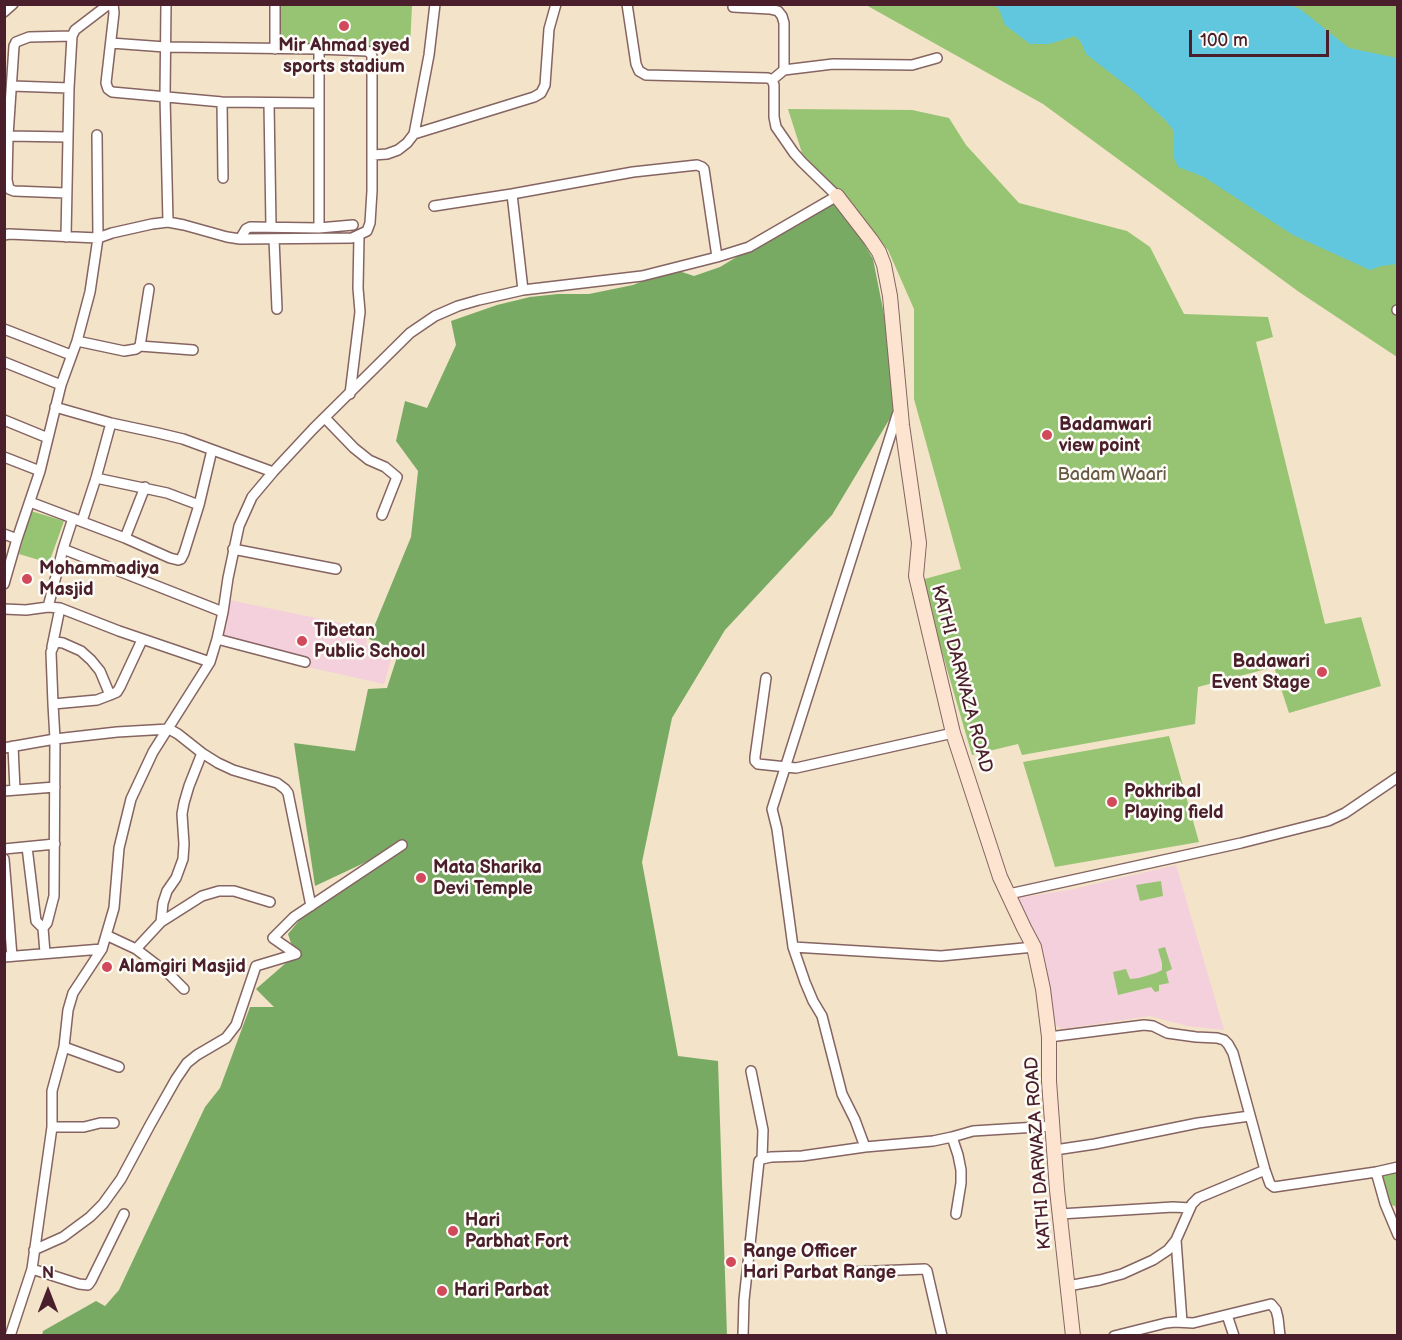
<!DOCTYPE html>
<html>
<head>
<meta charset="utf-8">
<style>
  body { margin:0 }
  #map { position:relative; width:1402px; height:1340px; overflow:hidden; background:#f3e3c8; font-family:"Balsamiq Sans",sans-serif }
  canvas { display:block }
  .frame { position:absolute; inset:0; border:6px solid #4a1f2b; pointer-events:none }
  .north { position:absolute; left:18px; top:1262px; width:60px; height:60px; -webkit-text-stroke:4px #fdfcf7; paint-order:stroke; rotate:0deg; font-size:16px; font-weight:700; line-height:24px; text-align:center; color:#4a1f2b }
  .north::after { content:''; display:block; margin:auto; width:21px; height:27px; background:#4a1f2b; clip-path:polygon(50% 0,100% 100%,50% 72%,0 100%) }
  .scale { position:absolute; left:1189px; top:30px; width:140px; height:27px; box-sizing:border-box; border:3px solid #4a1f2b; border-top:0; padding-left:8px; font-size:18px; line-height:21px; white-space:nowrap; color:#4a1f2b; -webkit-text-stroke:4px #fdfcf7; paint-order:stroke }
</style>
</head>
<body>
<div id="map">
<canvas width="1402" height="1340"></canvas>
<div class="frame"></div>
<div class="north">N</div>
<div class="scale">100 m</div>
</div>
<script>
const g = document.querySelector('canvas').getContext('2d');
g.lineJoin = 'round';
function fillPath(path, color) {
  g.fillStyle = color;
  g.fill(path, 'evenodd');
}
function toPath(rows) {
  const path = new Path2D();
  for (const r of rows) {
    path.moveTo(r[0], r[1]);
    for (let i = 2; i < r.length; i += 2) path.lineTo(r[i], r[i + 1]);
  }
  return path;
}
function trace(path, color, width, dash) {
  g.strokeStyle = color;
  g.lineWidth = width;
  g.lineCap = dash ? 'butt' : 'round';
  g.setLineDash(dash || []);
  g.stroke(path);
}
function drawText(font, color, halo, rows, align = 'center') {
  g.font = font + ' "Balsamiq Sans",sans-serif';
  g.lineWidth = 5;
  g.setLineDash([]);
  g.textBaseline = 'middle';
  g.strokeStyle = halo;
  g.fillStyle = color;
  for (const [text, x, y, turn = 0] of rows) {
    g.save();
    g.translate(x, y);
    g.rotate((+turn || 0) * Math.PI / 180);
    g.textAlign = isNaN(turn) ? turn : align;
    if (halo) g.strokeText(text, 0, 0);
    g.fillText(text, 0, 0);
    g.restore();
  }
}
fillPath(toPath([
  [229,600,369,629,366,645,393,652,384,684,308,667,309,659,220,636],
  [1176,865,1224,1030,1188,1026,1150,1016,1062,1029,1050,1021,1040,953,1018,898,1069,890]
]), '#f4cfdc');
fillPath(toPath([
  [278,5,412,5,410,47,275,49],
  [866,5,1397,5,1397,357,1299,292,1043,104],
  [788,109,912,110,949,118,966,145,1019,203,1127,231,1150,247,1184,314,1268,317,1273,337,1256,342,1325,624,1361,617,1381,686,1289,713,1274,667,1198,687,1195,724,1022,755,1018,744,972,755,921,580,961,569,914,399,914,309,888,250,802,153],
  [31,511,64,521,49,563,19,554],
  [1169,736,1199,842,1055,867,1023,762],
  [1161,881,1163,896,1140,901,1136,885],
  [1165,947,1172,969,1166,972,1169,983,1159,985,1159,991,1155,992,1151,987,1118,995,1113,972,1126,969,1130,979,1139,978,1156,973,1162,970,1162,963,1158,949],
  [1397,1172,1397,1225,1394,1219,1397,1213,1395,1206,1388,1204,1382,1175]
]), '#97c472');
fillPath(toPath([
  [837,196,873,259,901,400,832,515,725,630,672,718,642,862,678,1056,718,1061,727,1335,42,1336,43,1331,96,1301,105,1306,119,1290,205,1107,220,1088,250,1007,274,1007,256,989,295,955,288,934,311,906,396,848,315,886,294,743,355,751,368,689,387,688,399,651,369,639,411,537,418,471,396,441,405,401,427,408,456,345,451,321,497,305,530,297,558,294,589,294,633,285,673,269,694,276,720,267]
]), '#79aa64');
fillPath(toPath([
  [993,5,1290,5,1300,9,1349,48,1397,58,1397,264,1381,266,1370,270,1293,235,1204,177,1178,167,1174,158,1174,131,1165,120,1136,93,1086,54,1081,42,1075,36,1049,44,1030,44,1005,25,999,9]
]), '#61c7df');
const street = toPath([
  [113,4,114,13,106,83,108,89,112,92,222,102,319,103],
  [166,4,165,97,168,222],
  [733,7,770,9,778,11,782,16,784,23,784,70],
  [4,12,13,4],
  [275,49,275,4],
  [772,80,784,70,833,64,912,65,937,58],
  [12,86,69,88],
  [222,102,223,178],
  [269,103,271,227],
  [414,134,534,97,541,93,545,85,549,29,556,4],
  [8,136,68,137],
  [373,155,387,154,398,150,407,143,414,134,429,55,435,4],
  [66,193,14,191,9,189,7,180,8,136,14,46,16,42,29,37,72,36],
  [512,194,523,290],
  [434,206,512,194,633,172,697,165,702,167,704,169,717,257],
  [319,228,319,49],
  [4,235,9,234,98,238,112,233,152,224,168,222,184,225,227,237,240,239,352,238,367,231,370,223,372,191,372,56,370,53,367,51,319,49,165,47,111,43],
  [66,237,69,88,72,36,75,30,109,4],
  [240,239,246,229,250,227,319,228,353,225],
  [274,239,277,309],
  [1397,310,1398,310],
  [4,329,71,355],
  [77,341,124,351,136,349,140,346,149,289],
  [140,346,193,350],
  [4,362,61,385],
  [350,394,360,312,358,288,359,236],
  [55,407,111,423,158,433,183,439,273,472],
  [897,415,772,809,777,829,793,947,805,982,813,1001,822,1016,842,1094,855,1120,865,1147,933,1141,952,1137,973,1131,1053,1126],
  [325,418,354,448,369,460,385,467,397,477,382,515],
  [4,420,48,438],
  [4,457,40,471],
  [96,478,167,493,199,505],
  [30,502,125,538,170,558,178,560,181,559,184,553,199,505,212,450],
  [82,521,96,478,111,423],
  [4,534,17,539],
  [125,538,145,487],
  [63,549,223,612],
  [233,549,336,569],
  [4,584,17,539,40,471,61,385,77,341,90,292,98,238,97,135],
  [48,607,63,549,73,518],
  [4,609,26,610,48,607,60,608,119,631,210,662],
  [217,639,305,662],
  [52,647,60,608],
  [766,678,755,757,755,761,758,764,796,768,953,733],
  [110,695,117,692,120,687,142,640],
  [13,746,15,790],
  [4,748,55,739,117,732,169,729,178,734,202,753,218,763,233,770,277,783,285,789,288,793,311,906],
  [4,791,55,787],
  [27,847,36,921,43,928],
  [4,849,55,844],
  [4,859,12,956],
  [1009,894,1241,843,1328,821,1345,813,1398,777],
  [161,922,163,903,167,891,176,878,183,859,184,844,182,814,184,803,189,786,202,753],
  [106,935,136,949,170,975,184,989],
  [793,947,941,956,1034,947],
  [136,949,161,922,202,896,219,891,234,891,270,902],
  [45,953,43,928,47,923,54,896,55,739,53,704,51,652,54,645,56,642,63,643,81,651,91,660,100,671,110,695,97,700,53,704],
  [4,957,102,949],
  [1049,1037,1144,1025,1153,1026,1167,1033,1196,1037,1217,1038,1224,1040,1228,1044,1233,1053,1265,1170,1270,1184,1274,1187,1376,1172,1398,1167],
  [64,1047,119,1067],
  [751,1071,763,1130,762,1159],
  [52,1127,84,1127,100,1123,114,1123],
  [952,1137,958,1155,961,1170,961,1183,956,1214],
  [1055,1150,1095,1144,1198,1123,1250,1116],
  [1376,1172,1385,1204,1398,1235],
  [1060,1214,1173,1207,1190,1208],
  [1176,1240,1182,1322],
  [34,1250,63,1237,90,1217,103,1204,121,1179,150,1125,176,1079,187,1063,197,1055,226,1038,236,1025,256,966,296,954,273,938,294,917,402,845],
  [32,1269,79,1284,88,1285,91,1281,124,1214],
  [851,1272,925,1269,927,1271,942,1336],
  [1068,1286,1100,1280,1122,1274,1153,1260,1168,1250,1176,1240,1192,1204,1198,1198,1265,1170],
  [1227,1315,1234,1336],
  [10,1336,32,1269,52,1127,52,1091,64,1047,68,1010,73,993,102,949,114,908,119,848,131,799,153,752,210,662,217,639,223,612,228,578,239,526,252,497,273,472,313,429,410,333,435,316,458,306,479,300,523,290,642,276,717,257,749,247,837,196,802,162,794,153,776,127,774,117,774,85,772,80,768,78,646,75,639,71,636,64,627,4],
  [743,1336,744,1300,759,1161,762,1159,771,1157,802,1156,865,1147],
  [1114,1336,1166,1323,1175,1322,1193,1323,1271,1304,1276,1310,1278,1318,1280,1336]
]);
const secondary = toPath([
  [837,196,871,240,879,252,884,265,890,296,902,425,919,543,916,576,953,733,1000,877,1024,928,1034,947,1043,989,1049,1037,1049,1081,1057,1190,1073,1336]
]);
trace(street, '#856462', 12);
trace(secondary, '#856462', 16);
trace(street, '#fff', 9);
trace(secondary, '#fde4d0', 14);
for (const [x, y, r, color] of [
  [344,26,6,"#d1495b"],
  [1047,435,6,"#d1495b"],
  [27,579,6,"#d1495b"],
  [302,641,6,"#d1495b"],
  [1322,672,6,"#d1495b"],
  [1112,802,6,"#d1495b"],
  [421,878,6,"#d1495b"],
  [107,967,6,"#d1495b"],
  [453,1231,6,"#d1495b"],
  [731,1262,6,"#d1495b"],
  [442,1291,6,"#d1495b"]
]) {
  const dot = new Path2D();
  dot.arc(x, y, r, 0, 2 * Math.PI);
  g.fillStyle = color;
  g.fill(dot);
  trace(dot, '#fdfcf7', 2);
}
drawText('bold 18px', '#4a1f2b', '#fdfcf7', [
  ["Mir Ahmad syed",344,46,"center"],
  ["sports stadium",344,67,"center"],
  ["Badamwari",1059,425],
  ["view point",1059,446],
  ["Mohammadiya",39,569],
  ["Masjid",39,590],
  ["Tibetan",314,631],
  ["Public School",314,652],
  ["Badawari",1310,662,"right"],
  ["Event Stage",1310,683,"right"],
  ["Pokhribal",1124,792],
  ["Playing field",1124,813],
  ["Mata Sharika",433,868],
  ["Devi Temple",433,889],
  ["Alamgiri Masjid",119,967],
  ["Hari",465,1221],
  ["Parbhat Fort",465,1242],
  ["Range Officer",743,1252],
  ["Hari Parbat Range",743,1273],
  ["Hari Parbat",454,1291]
], 'left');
drawText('18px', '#655944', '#fdfcf7', [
  ["Badam Waari",1112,475]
]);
drawText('18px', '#4a1f2b', '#fdfcf7', [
  ["KATHI DARWAZA ROAD",961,679,75],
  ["KATHI DARWAZA ROAD",1039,1153,-94]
]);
</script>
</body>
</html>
